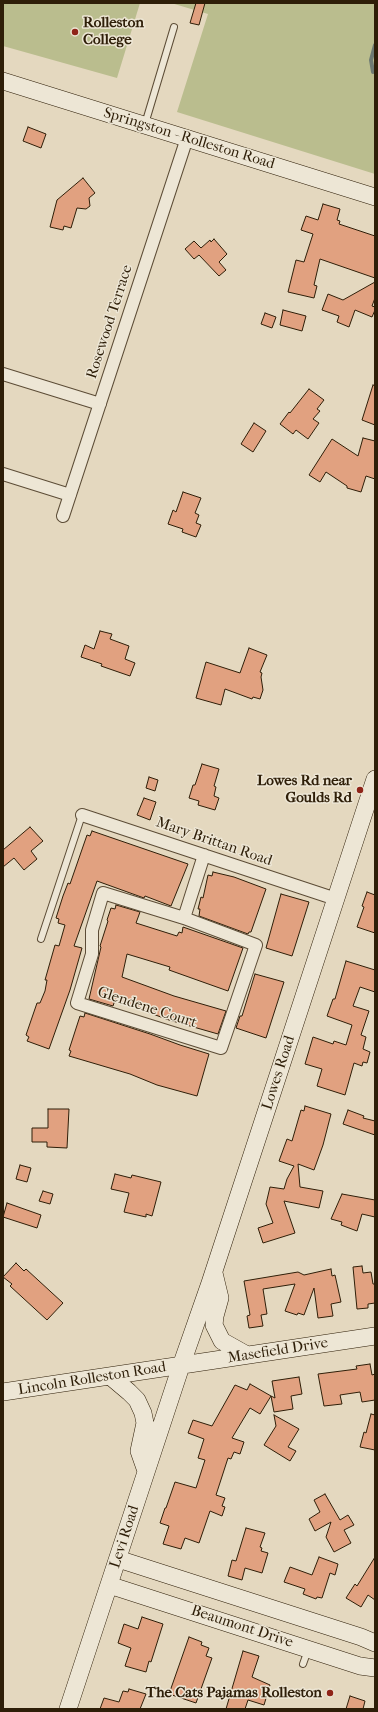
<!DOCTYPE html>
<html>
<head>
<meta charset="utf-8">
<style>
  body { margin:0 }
  #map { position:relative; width:378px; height:1712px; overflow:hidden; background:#e4d8bf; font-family:"IM FELL French Canon",serif }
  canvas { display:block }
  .frame { position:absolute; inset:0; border:4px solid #2e1e08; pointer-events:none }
</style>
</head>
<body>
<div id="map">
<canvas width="378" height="1712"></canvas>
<div class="frame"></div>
</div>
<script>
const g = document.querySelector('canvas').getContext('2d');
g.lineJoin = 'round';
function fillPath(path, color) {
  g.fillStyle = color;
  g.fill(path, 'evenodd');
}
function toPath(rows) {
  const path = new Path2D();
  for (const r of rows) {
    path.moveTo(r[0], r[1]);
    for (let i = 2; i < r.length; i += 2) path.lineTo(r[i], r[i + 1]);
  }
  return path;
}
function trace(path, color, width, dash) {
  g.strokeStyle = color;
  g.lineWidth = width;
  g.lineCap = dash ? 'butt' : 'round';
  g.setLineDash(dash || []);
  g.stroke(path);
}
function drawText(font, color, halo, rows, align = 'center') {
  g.font = font + ' "IM FELL French Canon",serif';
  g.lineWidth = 3;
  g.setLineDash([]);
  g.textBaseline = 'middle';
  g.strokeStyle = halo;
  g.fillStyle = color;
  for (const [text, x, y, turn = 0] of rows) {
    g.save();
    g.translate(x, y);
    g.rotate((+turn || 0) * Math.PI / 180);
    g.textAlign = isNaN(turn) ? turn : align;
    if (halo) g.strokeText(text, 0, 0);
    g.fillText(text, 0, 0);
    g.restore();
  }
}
fillPath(toPath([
  [3,3,140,3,117,78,3,46],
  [171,3,375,3,375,174,177,112,208,14]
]), '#babd8e');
trace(toPath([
  [373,72,371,60,375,45]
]), '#6d7a72', 4);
const building = toPath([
  [196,3,205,3,199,25,190,23,196,3],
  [28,127,46,134,41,148,23,141,28,127],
  [83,178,95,193,89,198,90,206,86,209,77,208,71,228,64,226,63,230,50,227,57,200,83,178],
  [323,204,340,209,337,220,340,221,339,224,375,236,375,278,320,259,314,285,317,286,314,298,288,292,296,260,304,262,313,234,301,230,306,216,318,220,323,204],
  [214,239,227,254,219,262,226,270,219,276,199,255,194,259,185,249,194,241,201,248,210,240,211,242,214,239],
  [375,282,375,298,372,306,375,307,375,310,372,317,355,310,349,327,337,322,339,316,322,310,328,294,343,300,375,282],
  [283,310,306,316,302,331,280,325,283,310],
  [265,313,276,317,272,328,261,324,265,313],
  [373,385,375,386,375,425,362,420,373,385],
  [309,389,324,400,317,409,320,411,313,419,319,423,308,439,296,430,293,434,280,424,289,412,290,413,309,389],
  [254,423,266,431,253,452,241,444,254,423],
  [363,438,375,441,375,479,366,476,361,492,347,488,347,486,326,472,320,482,309,475,332,439,358,456,363,438],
  [183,492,201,498,195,513,199,515,196,523,201,525,196,537,182,532,183,529,168,524,173,510,176,512,183,492],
  [100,631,112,634,110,639,129,646,125,659,135,663,130,676,101,666,102,664,81,657,85,645,94,649,100,631],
  [249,648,267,655,260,672,262,673,261,677,263,690,260,699,253,697,252,699,225,689,221,705,196,698,206,662,240,673,249,648],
  [202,764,219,769,214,786,216,787,214,796,219,798,215,810,198,805,199,801,189,798,193,785,195,785,202,764],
  [149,777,158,780,155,791,146,788,149,777],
  [144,798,156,802,150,820,137,815,144,798],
  [30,827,43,841,31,851,37,859,24,870,14,858,3,867,3,850,30,827],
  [92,831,188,864,171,906,145,896,144,898,97,881,74,946,82,948,70,990,49,1049,27,1041,29,1037,26,1035,37,1003,40,1003,45,991,47,980,45,980,55,945,59,946,65,925,58,923,59,919,56,918,63,896,68,883,70,884,87,835,90,836,92,831],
  [213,872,234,877,266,889,251,932,249,932,248,934,199,916,200,909,198,909,201,897,203,898,208,875,212,876,213,872],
  [367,892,375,895,375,933,357,927,364,907,362,906,367,892],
  [281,894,309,902,292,956,266,948,281,894],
  [116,905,140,912,136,923,177,936,179,932,182,933,183,927,243,948,228,991,169,970,170,967,127,954,122,977,174,996,226,1011,218,1034,169,1020,115,1000,113,1006,89,999,101,947,100,946,108,921,107,920,111,908,115,909,116,905],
  [346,961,375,970,375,992,360,987,353,1006,369,1011,361,1035,366,1037,363,1049,370,1052,367,1063,363,1062,362,1066,354,1063,345,1095,317,1086,322,1069,305,1064,313,1037,333,1044,334,1041,346,1045,352,1025,327,1016,333,999,335,999,346,961],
  [255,974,284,982,266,1038,236,1028,240,1016,242,1016,255,974],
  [85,1013,150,1034,180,1045,209,1054,197,1096,157,1085,130,1074,69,1056,71,1051,69,1050,80,1016,84,1017,85,1013],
  [305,1106,331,1114,323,1145,314,1170,298,1164,300,1187,323,1191,319,1208,284,1201,295,1233,263,1243,258,1228,273,1223,266,1204,270,1187,284,1189,287,1179,294,1166,279,1161,287,1139,292,1141,301,1110,304,1111,305,1106],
  [48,1109,69,1109,67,1148,47,1147,47,1142,32,1142,32,1128,48,1128,48,1109],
  [348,1110,364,1116,363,1118,375,1121,375,1135,343,1124,348,1110],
  [20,1165,31,1168,27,1182,16,1179,20,1165],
  [115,1174,131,1178,132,1175,161,1182,152,1216,146,1214,146,1217,124,1212,129,1193,111,1189,115,1174],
  [43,1191,53,1194,50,1204,39,1201,43,1191],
  [342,1194,375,1200,375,1217,362,1214,357,1231,341,1225,342,1222,331,1219,342,1194],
  [7,1203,41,1215,37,1228,3,1217,7,1203],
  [16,1263,24,1271,26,1269,63,1303,47,1320,10,1286,12,1284,3,1277,16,1263],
  [362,1266,363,1273,371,1272,373,1284,375,1284,375,1303,368,1304,368,1308,357,1309,353,1267,362,1266],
  [331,1269,332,1276,335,1275,341,1302,331,1304,333,1316,318,1318,314,1288,304,1315,298,1313,297,1315,285,1311,295,1284,263,1289,267,1314,261,1315,263,1326,249,1328,247,1316,250,1315,244,1281,298,1272,304,1275,331,1269],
  [370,1364,372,1375,375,1374,375,1400,362,1402,360,1392,340,1395,342,1404,324,1406,318,1374,357,1369,356,1366,370,1364],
  [299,1377,302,1394,291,1396,293,1409,274,1412,271,1396,275,1398,272,1381,299,1377],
  [250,1384,271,1396,260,1414,250,1408,232,1438,244,1442,240,1454,234,1452,231,1459,228,1458,216,1495,225,1498,222,1506,225,1507,222,1516,210,1511,199,1543,185,1538,181,1549,163,1544,169,1526,160,1523,165,1508,166,1508,175,1482,196,1488,205,1460,198,1458,204,1439,188,1433,193,1420,212,1426,235,1385,247,1390,250,1384],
  [371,1414,375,1415,375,1450,360,1447,364,1432,366,1433,371,1414],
  [274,1415,299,1429,288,1447,296,1451,290,1461,264,1445,276,1426,274,1415],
  [325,1494,340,1520,348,1515,354,1525,344,1530,351,1543,334,1552,326,1537,331,1522,315,1531,309,1519,320,1512,314,1500,325,1494],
  [246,1528,265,1533,260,1547,262,1548,261,1551,268,1553,262,1573,245,1568,242,1580,228,1576,232,1560,236,1561,246,1528],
  [319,1557,338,1564,335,1575,330,1573,322,1598,317,1597,316,1599,303,1594,305,1589,284,1582,290,1567,312,1575,319,1557],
  [375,1557,375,1600,368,1595,361,1607,346,1598,355,1584,357,1586,375,1557],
  [142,1617,163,1624,151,1662,149,1661,146,1672,125,1666,131,1648,118,1643,124,1624,138,1629,142,1617],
  [189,1637,202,1642,201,1645,209,1648,206,1656,212,1658,196,1703,169,1694,189,1637],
  [243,1651,259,1656,252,1677,270,1685,264,1705,248,1700,245,1709,226,1709,243,1651],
  [129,1689,146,1694,140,1709,100,1709,104,1698,119,1702,123,1691,128,1692,129,1689],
  [350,1696,365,1701,363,1709,346,1709,350,1696]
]);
fillPath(building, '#e1a180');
trace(building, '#2e1e08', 1);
const lane = toPath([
  [145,124,174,27],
  [41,939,82,815],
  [303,1664,308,1650]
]);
const street = toPath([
  [3,374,100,404],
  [3,474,70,495],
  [63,516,187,138],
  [82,815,336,899],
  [184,918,103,893,92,930,92,954,77,1003,221,1048,256,945,184,918,204,855]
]);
const secondary = toPath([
  [3,81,375,197],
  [214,1273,220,1298,215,1316,214,1325,222,1341,247,1355],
  [110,1376,129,1392,137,1400,143,1413,145,1423,139,1451,146,1471],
  [3,1392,375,1336],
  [118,1559,361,1637,375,1643],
  [109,1585,360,1666,375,1668],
  [68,1709,181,1366,210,1283,375,779]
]);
trace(lane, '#5c4c36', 8);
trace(street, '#5c4c36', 14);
trace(secondary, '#2e1e08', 18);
trace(lane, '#ede6d5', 6);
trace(street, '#ede6d5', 12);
trace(secondary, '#ede6d5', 17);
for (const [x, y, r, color] of [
  [75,32,4,"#8f2418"],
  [360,790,4,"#8f2418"],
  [330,1693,4,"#8f2418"]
]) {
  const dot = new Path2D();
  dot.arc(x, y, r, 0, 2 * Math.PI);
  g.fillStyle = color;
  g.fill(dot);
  trace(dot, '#ede6d5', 1.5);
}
drawText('bold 15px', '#2e1e08', '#ede6d5', [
  ["Rolleston",83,23,"left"],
  ["College",83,40,"left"],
  ["Lowes Rd near",352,781],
  ["Goulds Rd",352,798],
  ["The Cats Pajamas Rolleston",322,1693]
], 'right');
drawText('15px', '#2e1e08', '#ede6d5', [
  ["Springston - Rolleston Road",189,139,17],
  ["Rosewood Terrace",110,322,-72],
  ["Mary Brittan Road",214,842,19],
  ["Glendene Court",147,1008,18],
  ["Lowes Road",279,1073,-72],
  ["Masefield Drive",278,1351,-9],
  ["Lincoln Rolleston Road",92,1379,-9],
  ["Levi Road",125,1537,-72],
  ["Beaumont Drive",242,1627,18]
]);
</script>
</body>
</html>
